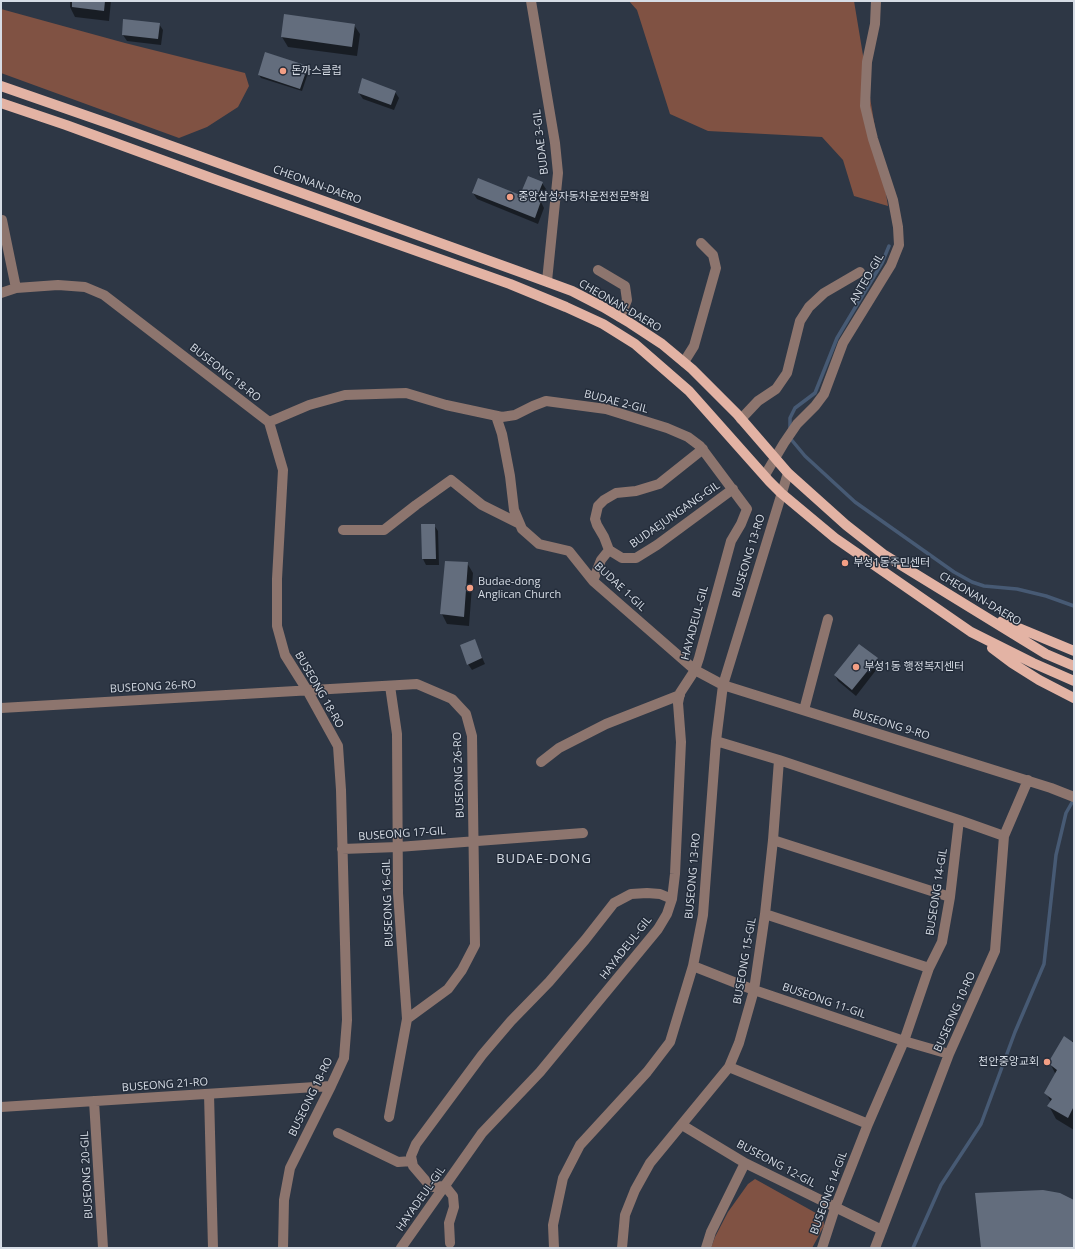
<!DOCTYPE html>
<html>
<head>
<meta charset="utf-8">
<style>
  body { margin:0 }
  #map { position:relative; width:1075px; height:1249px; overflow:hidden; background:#2e3745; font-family:"Open Sans",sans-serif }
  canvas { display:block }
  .frame { position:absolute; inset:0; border:2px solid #d6dce5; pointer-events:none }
</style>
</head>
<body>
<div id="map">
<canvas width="1075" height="1249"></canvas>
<div class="frame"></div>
</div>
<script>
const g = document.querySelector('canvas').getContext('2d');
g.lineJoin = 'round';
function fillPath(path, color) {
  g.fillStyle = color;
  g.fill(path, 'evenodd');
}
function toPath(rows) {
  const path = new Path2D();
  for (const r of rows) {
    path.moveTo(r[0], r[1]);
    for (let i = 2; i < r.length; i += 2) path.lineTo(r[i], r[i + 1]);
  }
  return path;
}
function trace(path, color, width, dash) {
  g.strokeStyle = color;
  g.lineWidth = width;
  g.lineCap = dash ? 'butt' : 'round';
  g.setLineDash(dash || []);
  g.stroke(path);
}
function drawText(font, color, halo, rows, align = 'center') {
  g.font = font + ' "Open Sans","Noto Sans KR",sans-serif';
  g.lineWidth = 3;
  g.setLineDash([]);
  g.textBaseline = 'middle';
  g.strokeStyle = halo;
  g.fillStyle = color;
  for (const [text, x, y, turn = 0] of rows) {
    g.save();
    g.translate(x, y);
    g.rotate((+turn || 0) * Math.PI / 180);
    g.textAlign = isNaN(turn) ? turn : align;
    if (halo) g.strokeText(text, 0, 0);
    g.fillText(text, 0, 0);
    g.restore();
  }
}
fillPath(toPath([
  [629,1,854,1,888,206,854,196,843,160,822,137,708,131,670,114,637,10],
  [1,9,125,43,245,73,249,86,238,107,207,127,179,138,1,73],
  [755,1179,823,1217,824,1226,812,1248,711,1248,715,1237,728,1212,748,1184]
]), '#805243');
fillPath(toPath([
  [70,1,111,1,109,21,75,17,70,7],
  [159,24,163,30,161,45,127,41,123,35],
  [354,25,360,34,357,56,288,47,282,37],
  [266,53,307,67,309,70,302,91,261,78,259,75],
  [395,92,399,98,394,110,363,99,359,93],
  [542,183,546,189,541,202,544,208,538,224,477,199,473,193,520,196],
  [422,525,434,525,438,531,439,565,426,565,423,559],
  [467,563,473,573,469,626,447,624,442,614],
  [474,640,485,664,472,670,468,664],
  [877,659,880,665,856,696,838,681,835,675],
  [1074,1038,1074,1130,1056,1119,1049,1106,1051,1102,1046,1093,1056,1075,1050,1063,1072,1042]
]), '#0007');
trace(toPath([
  [790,430,790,418,795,408,815,393,837,338,882,263,889,246],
  [790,438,805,456,855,502,954,572,972,582,984,586,1017,589,1046,596,1074,606],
  [913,1248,941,1185,981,1124,1015,1032,1044,964,1056,855,1066,813,1074,799]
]), '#475a74', 3.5);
fillPath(toPath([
  [72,1,105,1,104,11,72,7],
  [284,14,355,24,352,47,281,37],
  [123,19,160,23,158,39,122,35],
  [265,52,308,66,300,89,258,75],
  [362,78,396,91,391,105,358,93],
  [528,176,543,182,536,199,541,201,535,218,472,193,478,178,520,195],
  [421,524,435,524,436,559,422,559],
  [445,561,468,562,464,617,440,614],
  [475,639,482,658,467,665,460,645],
  [859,644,878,658,852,690,834,675],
  [1064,1036,1074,1043,1074,1106,1068,1118,1047,1106,1052,1099,1044,1093,1057,1070,1048,1063],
  [1043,1190,1060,1193,1074,1200,1074,1248,981,1248,975,1193]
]), '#636d7d');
trace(toPath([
  [531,1,555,143,558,173,547,281],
  [1,220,2,220,16,288],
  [598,270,625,286,627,300,620,317],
  [1,293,16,288,58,285,85,287,104,295,269,422,283,470,277,579,277,626,285,655,307,690,338,746,341,790,347,1020,344,1058,331,1086,290,1168,284,1200,283,1248],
  [684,362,694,346,716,268,713,255,701,243],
  [496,416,502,434,510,476,514,510,522,529,539,544,569,551,593,581,695,670,723,685,1051,788,1074,797],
  [741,419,758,401,776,389,787,373,800,321,809,307,824,293,860,272],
  [269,422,309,405,345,395,406,393,446,405,502,417,515,415,533,406,546,401,606,409,667,428,688,437,700,446,747,509,741,524,731,541,699,658,695,670,680,693,678,703,681,742,675,874,672,899,667,914,658,929,540,1072,482,1133,401,1248],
  [765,475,784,443,797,424,815,406,824,394,843,343,891,265,899,245,898,227,893,200,873,139,865,106,867,62,875,24,876,1],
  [343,530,384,530,416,505,451,480,482,505,520,524],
  [609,550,604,537,597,525,595,519,598,506,604,500,616,493,636,491,659,484,703,449],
  [593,581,601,560,609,550,622,558,636,558,657,545,733,489],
  [1,708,417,684,452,699,466,714,472,736,475,945,462,970,448,989,407,1019],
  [804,710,828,619],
  [716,741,779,760,959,820,950,897,942,942,929,968,904,1041,868,1124,835,1208,822,1248],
  [541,762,559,748,606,724,680,695],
  [959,820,1004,836],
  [773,840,950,897],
  [342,849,398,847,583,833],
  [765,914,929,968],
  [693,966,754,990,904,1041,949,1054],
  [729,1067,868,1124],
  [209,1094,213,1248],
  [94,1101,103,1248],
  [1,1107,331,1086],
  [389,1117,407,1019,398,893,397,734,390,686],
  [682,1125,745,1163,882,1230],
  [338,1133,398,1162,412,1161],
  [450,1243,449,1223,454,1207,453,1196,445,1186,431,1187,413,1166,411,1156,416,1144,482,1055,511,1021,549,982,585,940,614,903,631,894,647,893,660,894,672,899],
  [554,1248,553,1225,563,1178,580,1145,647,1072,670,1042,693,966,703,915,716,741,723,685,788,473],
  [622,1248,625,1215,635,1190,650,1163,729,1067,739,1043,754,990,765,914,773,840,779,760],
  [706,1248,711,1232,745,1163],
  [875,1248,949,1054,995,951,1004,836,1028,780]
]), '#8d756e', 10);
trace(toPath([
  [1,86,116,126,523,273,572,291,603,307,630,323,662,344,692,369,737,414,788,473,846,525,883,554,1046,654,1074,666],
  [1,103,66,125,214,179,510,284,566,307,603,324,635,344,689,391,769,481,781,493,835,538,971,632,1033,663,1074,681],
  [1002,621,1074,651],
  [992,648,1012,663,1039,680,1074,698]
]), '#e3b3a4', 10);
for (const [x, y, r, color] of [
  [283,71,4,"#f39f85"],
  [510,197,4,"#f39f85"],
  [845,563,4,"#f39f85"],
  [470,588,4,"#f39f85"],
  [856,667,4,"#f39f85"],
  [1047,1062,4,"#f39f85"]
]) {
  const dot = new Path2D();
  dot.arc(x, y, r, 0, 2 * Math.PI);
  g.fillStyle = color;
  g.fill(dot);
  trace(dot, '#242d3b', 1.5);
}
drawText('11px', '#d6dce5', '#242d3b', [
  ["돈까스클럽",291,71],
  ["중앙삼성자동차운전전문학원",518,197],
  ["부성1동주민센터",853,563],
  ["Budae-dong",478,582],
  ["Anglican Church",478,595],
  ["부성1동 행정복지센터",864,667],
  ["천안중앙교회",1039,1062,"right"]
], 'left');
drawText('11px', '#d6dce5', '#242d3b', [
  ["BUDAE 3-GIL",541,142,-97],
  ["CHEONAN-DAERO",317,185,20],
  ["ANTEO-GIL",867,279,-60],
  ["CHEONAN-DAERO",620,306,30],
  ["BUSEONG 18-RO",225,373,38],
  ["BUDAE 2-GIL",616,402,14],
  ["BUDAEJUNGANG-GIL",675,515,-35],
  ["BUSEONG 13-RO",749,556,-73],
  ["BUDAE 1-GIL",620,587,43],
  ["CHEONAN-DAERO",980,599,31],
  ["HAYADEUL-GIL",695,623,-75],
  ["BUSEONG 26-RO",153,687,-3],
  ["BUSEONG 18-RO",319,690,60],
  ["BUSEONG 9-RO",891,725,17],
  ["BUSEONG 26-RO",459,775,-92],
  ["BUSEONG 17-GIL",402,834,-4],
  ["BUSEONG 13-RO",693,876,-85],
  ["BUSEONG 14-GIL",937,892,-81],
  ["BUSEONG 16-GIL",388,903,-92],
  ["HAYADEUL-GIL",626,948,-52],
  ["BUSEONG 15-GIL",745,961,-80],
  ["BUSEONG 11-GIL",824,1001,19],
  ["BUSEONG 10-RO",955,1012,-66],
  ["BUSEONG 21-RO",165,1085,-4],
  ["BUSEONG 18-RO",311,1097,-64],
  ["BUSEONG 12-GIL",776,1164,28],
  ["BUSEONG 20-GIL",87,1175,-93],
  ["BUSEONG 14-GIL",829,1193,-70],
  ["HAYADEUL-GIL",421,1199,-55]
]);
g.letterSpacing = '1px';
drawText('13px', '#d6dce5', '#242d3b', [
  ["BUDAE-DONG",544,859]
]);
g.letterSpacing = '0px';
</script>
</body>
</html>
